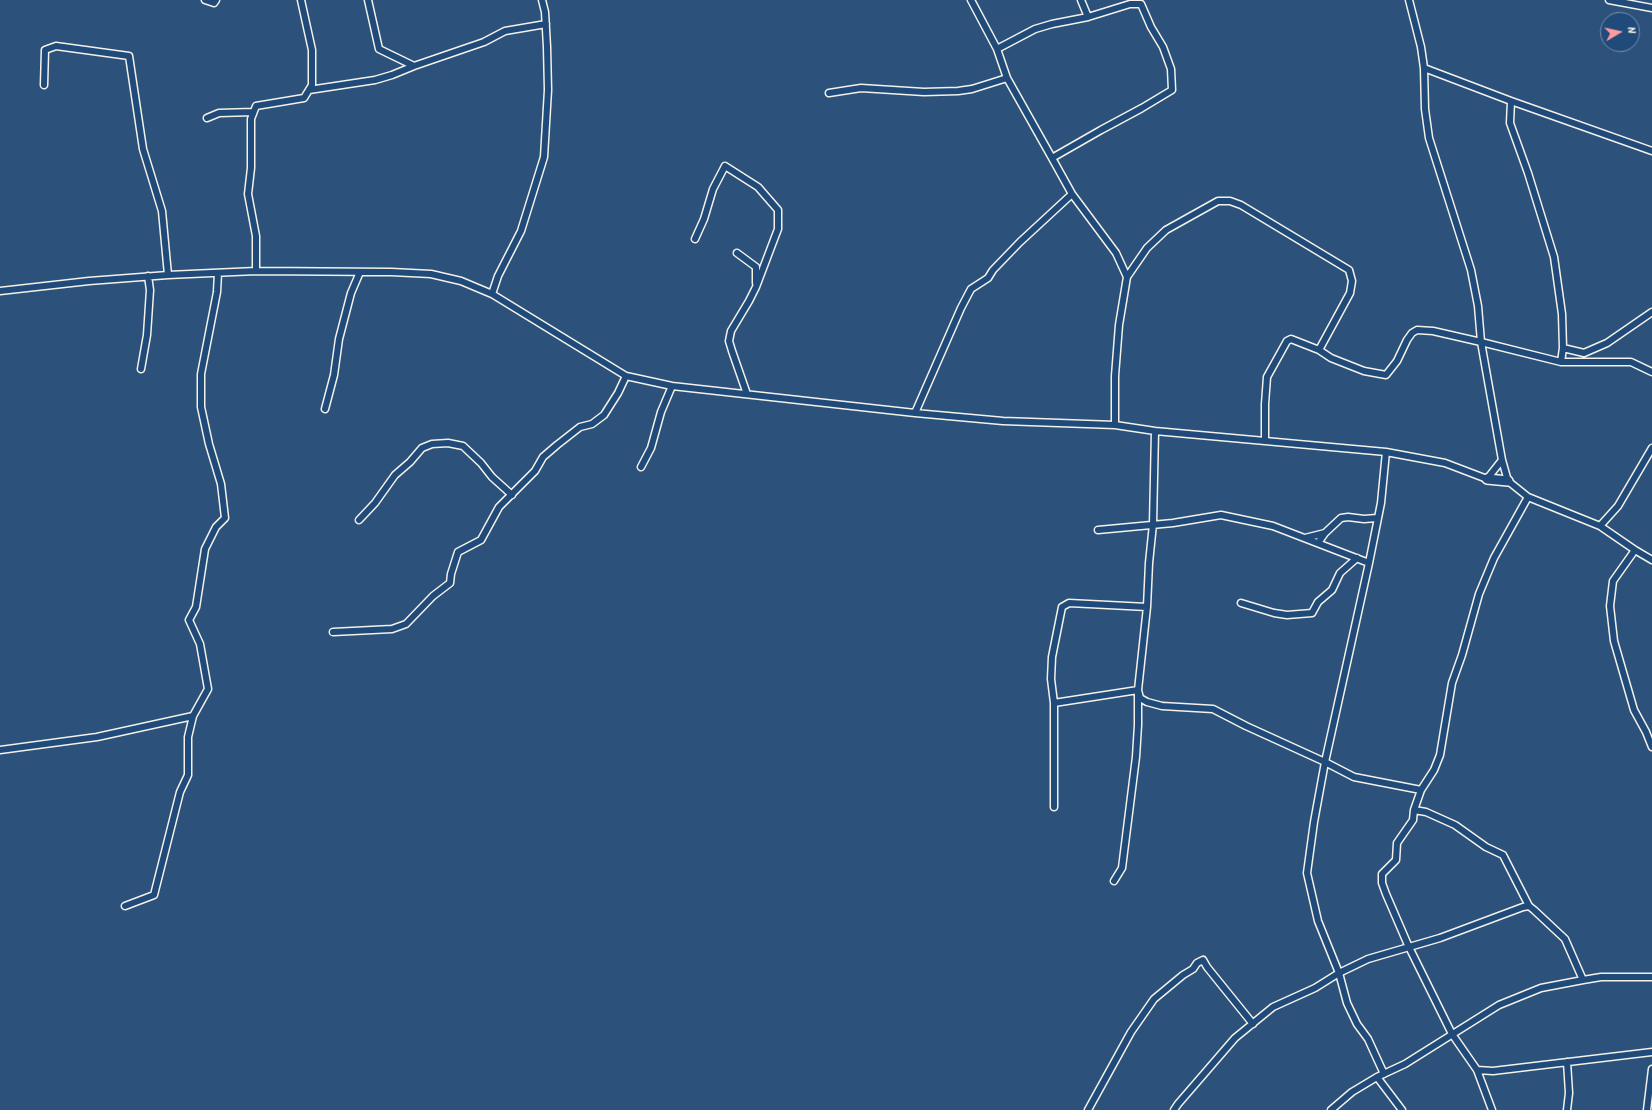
<!DOCTYPE html>
<html>
<head>
<meta charset="utf-8">
<style>
  body { margin:0 }
  #map { position:relative; width:1652px; height:1110px; overflow:hidden; background:#2c517b; font-family:Kalam,sans-serif }
  canvas { display:block }
  .north { position:absolute; left:1600px; top:12px; width:40px; height:40px; box-sizing:border-box; background:#1f4a7a; border:1px solid #748da6; border-radius:50%; rotate:81deg; font-size:11px; font-weight:700; line-height:16px; text-align:center; color:#f4f1e8 }
  .north::after { content:''; display:block; margin:auto; width:14px; height:18px; background:#ff9aa2; clip-path:polygon(50% 0,100% 100%,50% 72%,0 100%) }
</style>
</head>
<body>
<div id="map">
<canvas width="1652" height="1110"></canvas>
<div class="north">N</div>
</div>
<script>
const g = document.querySelector('canvas').getContext('2d');
g.lineJoin = 'round';
function toPath(rows) {
  const path = new Path2D();
  for (const r of rows) {
    path.moveTo(r[0], r[1]);
    for (let i = 2; i < r.length; i += 2) path.lineTo(r[i], r[i + 1]);
  }
  return path;
}
function trace(path, color, width, dash) {
  g.strokeStyle = color;
  g.lineWidth = width;
  g.lineCap = dash ? 'butt' : 'round';
  g.setLineDash(dash || []);
  g.stroke(path);
}
const street = toPath([
  [205,0,214,3,216,0],
  [368,0,379,49,414,66,484,42,505,31,546,24],
  [971,0,997,49,1007,78,1052,158,1072,194,1116,253,1127,277,1119,325,1115,376,1115,425],
  [1081,0,1088,17],
  [1409,0,1421,47,1424,68,1425,109,1429,138,1471,270,1478,306,1481,342,1502,460,1508,481,1528,497,1600,526,1635,550,1652,560],
  [1609,0,1652,8],
  [997,49,1035,29,1052,24,1088,17,1130,4,1141,4,1151,27,1163,47,1171,69,1172,90,1142,108,1101,130,1052,158],
  [1424,68,1511,101,1652,151],
  [44,85,45,50,56,46,129,56,143,149,162,211,168,275],
  [309,90,375,80,392,75,414,66],
  [829,93,861,88,924,92,958,91,972,89,1007,78],
  [1511,101,1510,123,1528,173,1554,257,1562,314,1563,348,1561,362],
  [207,118,219,113,253,112],
  [695,239,704,219,713,189,725,166,758,187,778,210,778,229,756,287,749,301,731,331,729,341,732,351,747,394],
  [737,253,756,267,756,283],
  [256,271,256,236,248,194,251,168,251,119,256,106,304,98,312,85,312,50,301,0],
  [1127,277,1147,248,1166,230,1218,201,1230,201,1241,205,1349,270,1352,281,1350,293,1319,350],
  [0,291,89,281,168,275,256,271,391,272,431,274,461,281,492,294,626,376,672,386,915,413,1003,421,1115,425,1155,431,1386,452,1445,463,1487,479,1502,460],
  [492,294,498,276,521,231,544,157,548,90,547,47,545,12,542,0],
  [1563,348,1584,353,1607,343,1652,312],
  [141,369,147,335,150,290,148,276],
  [325,409,334,375,339,339,351,293,360,272],
  [915,413,961,308,971,289,988,278,993,270,1020,242,1072,194],
  [1265,441,1265,404,1267,377,1287,341,1291,339,1319,350,1331,358,1364,371,1386,375,1397,361,1407,340,1412,333,1417,330,1433,331,1481,342,1561,362,1631,362,1652,372],
  [641,467,651,448,661,412,672,386],
  [359,520,375,503,395,475,410,462,422,448,432,444,448,443,463,446,481,463,492,477,512,495],
  [1600,526,1618,506,1652,448],
  [1098,530,1173,523,1221,515,1273,526,1369,563],
  [1305,538,1325,533],
  [1318,543,1325,533,1341,518,1348,517,1364,519,1377,518],
  [1635,550,1613,581,1610,606,1614,641,1634,710,1646,732,1652,747],
  [1241,603,1274,613,1287,615,1312,613,1318,602,1332,590,1340,573,1357,558],
  [333,632,392,629,406,624,433,596,450,583,451,574,458,552,481,540,499,507,535,471,543,457,557,445,580,427,592,424,604,415,618,393,626,376],
  [1054,703,1138,690,1140,698,1147,702,1162,706,1213,709,1246,726,1325,762,1354,777,1421,790],
  [0,750,97,737,193,716],
  [1054,807,1054,703,1051,679,1052,657,1062,607,1069,603,1147,607],
  [1414,810,1426,812,1455,825,1486,847,1503,855,1529,906],
  [1114,881,1122,868,1136,757,1138,725,1138,690,1147,607,1149,563,1153,524,1155,431],
  [125,906,154,895,180,792,188,775,188,737,193,716,208,689,200,644,189,620,196,607,205,549,216,527,225,518,221,484,209,444,201,407,201,374,217,292,218,273],
  [1477,1070,1493,1071,1652,1052],
  [1384,1074,1368,1039,1357,1024,1347,1003,1339,973,1318,921,1307,873,1314,822,1325,762,1369,563,1381,503,1386,452],
  [1377,1077,1402,1110],
  [1088,1110,1131,1032,1154,999,1183,975,1193,969,1197,963,1203,960,1207,967,1253,1024],
  [1174,1110,1178,1104,1235,1038,1273,1007,1315,988,1339,973,1368,959,1440,938,1523,907,1529,906,1534,910,1565,939,1583,980],
  [1331,1110,1352,1092,1377,1077,1405,1064,1499,1005,1541,988,1583,980,1601,977,1652,977],
  [1492,1110,1477,1070,1452,1034,1408,945,1386,894,1382,883,1382,874,1396,860,1397,843,1413,820,1414,810,1421,790,1434,770,1440,755,1452,683,1462,655,1479,594,1494,558,1528,497],
  [1567,1110,1569,1093,1567,1062],
  [1647,1110,1652,1069]
]);
const secondary = toPath([
  [1487,479,1508,481]
]);
trace(street, '#f4f1e8', 9);
trace(secondary, '#f4f1e8', 12);
trace(street, '#1f4a7a', 6);
trace(secondary, '#1f4a7a', 9);
</script>
</body>
</html>
